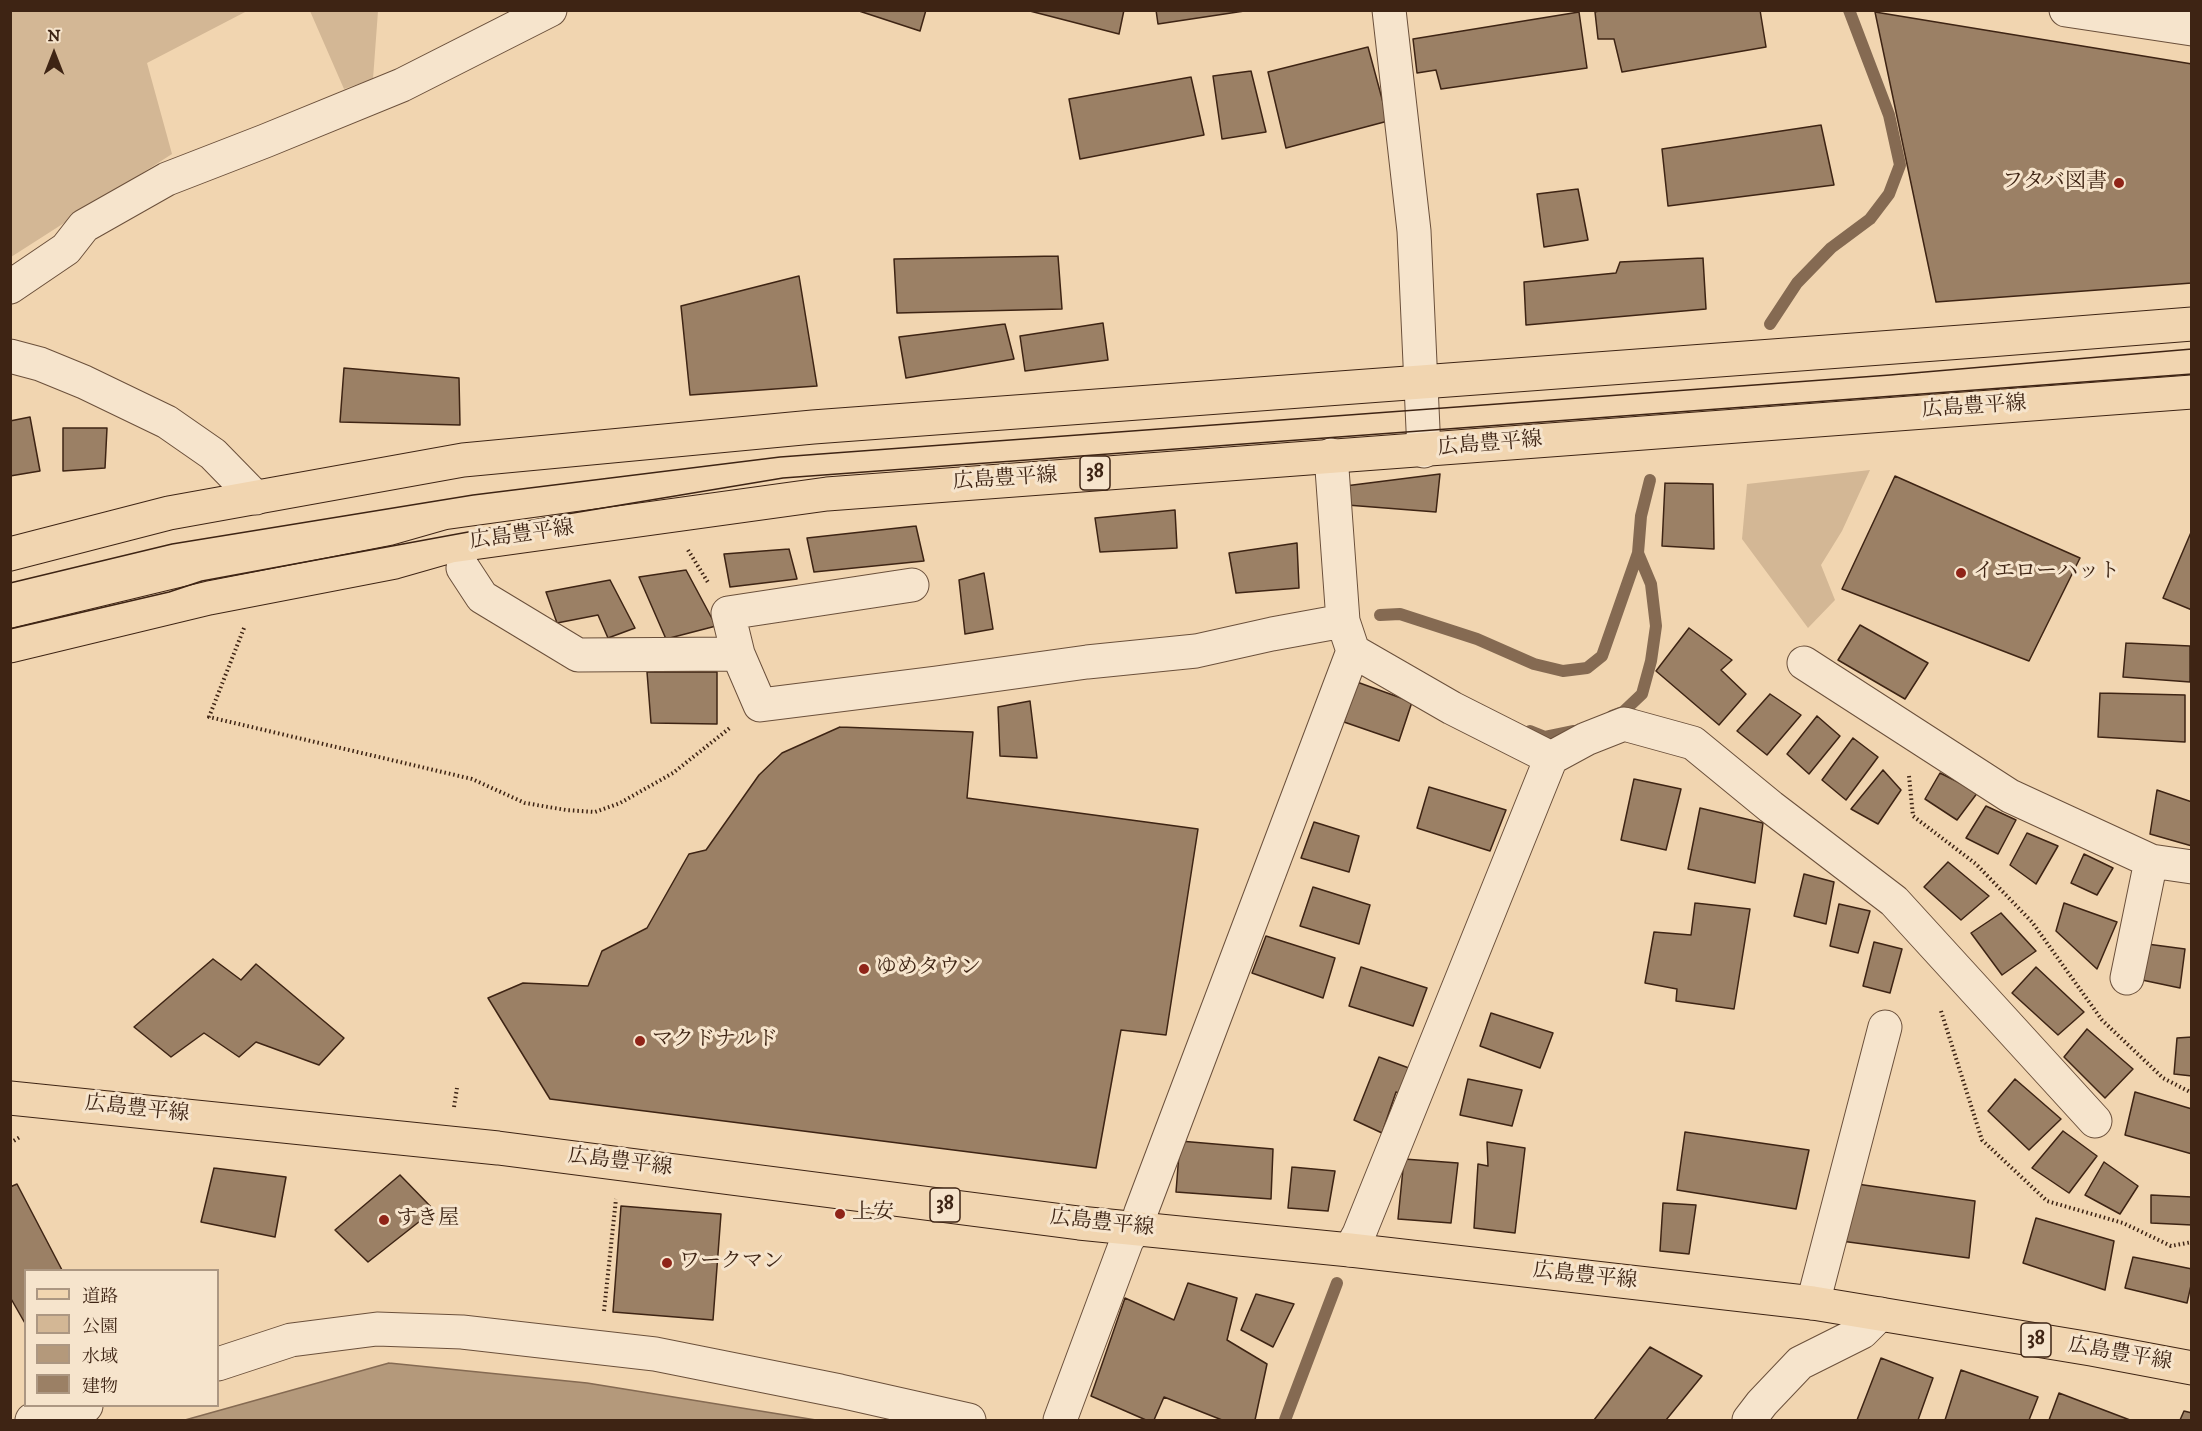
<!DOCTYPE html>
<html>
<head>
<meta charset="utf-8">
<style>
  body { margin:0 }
  #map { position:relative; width:2202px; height:1431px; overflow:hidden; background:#f1d5b0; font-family:"IM FELL DW Pica","Noto Serif JP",serif }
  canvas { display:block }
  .frame { position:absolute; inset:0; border:12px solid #3e2414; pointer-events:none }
  .legend { position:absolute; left:24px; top:1269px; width:195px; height:138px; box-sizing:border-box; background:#f6e4cc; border:2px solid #ac9782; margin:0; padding:8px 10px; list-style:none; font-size:18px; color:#3e2414 }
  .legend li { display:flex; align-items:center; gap:12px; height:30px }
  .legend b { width:30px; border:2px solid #ac9782 }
  .north { position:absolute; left:24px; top:24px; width:60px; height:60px; -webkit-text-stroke:4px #f6e4cc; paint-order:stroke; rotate:0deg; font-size:16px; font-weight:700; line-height:24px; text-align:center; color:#3e2414 }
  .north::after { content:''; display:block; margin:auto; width:21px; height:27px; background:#3e2414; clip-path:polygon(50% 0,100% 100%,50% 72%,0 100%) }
</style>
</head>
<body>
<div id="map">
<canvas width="2202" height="1431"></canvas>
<div class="frame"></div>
<ul class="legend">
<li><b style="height:8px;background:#f1d5b0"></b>道路</li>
<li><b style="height:16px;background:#d3b795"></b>公園</li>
<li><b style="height:16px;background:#b4997b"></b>水域</li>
<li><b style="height:16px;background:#9b8065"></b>建物</li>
</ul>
<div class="north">N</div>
</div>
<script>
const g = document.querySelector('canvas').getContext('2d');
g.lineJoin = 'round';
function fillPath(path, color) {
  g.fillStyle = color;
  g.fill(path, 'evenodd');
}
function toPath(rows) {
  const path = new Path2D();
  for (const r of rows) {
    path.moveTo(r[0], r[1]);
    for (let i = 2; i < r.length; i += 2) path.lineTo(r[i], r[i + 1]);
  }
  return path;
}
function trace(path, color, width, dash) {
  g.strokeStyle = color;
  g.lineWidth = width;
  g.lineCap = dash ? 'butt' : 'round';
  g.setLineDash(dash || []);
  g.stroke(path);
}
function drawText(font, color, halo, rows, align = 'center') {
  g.font = font + ' "IM FELL DW Pica","Noto Serif JP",serif';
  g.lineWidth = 6;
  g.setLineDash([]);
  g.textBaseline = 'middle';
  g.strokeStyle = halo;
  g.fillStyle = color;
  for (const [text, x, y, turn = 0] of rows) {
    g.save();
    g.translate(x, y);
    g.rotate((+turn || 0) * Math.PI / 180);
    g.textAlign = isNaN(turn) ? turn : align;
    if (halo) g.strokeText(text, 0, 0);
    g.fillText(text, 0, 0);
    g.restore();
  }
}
fillPath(toPath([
  [11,11,247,11,147,63,172,154,11,257],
  [310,11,378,11,373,79,344,89],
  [1870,470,1842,531,1821,565,1835,600,1808,628,1742,539,1747,484]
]), '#d3b795');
const water = toPath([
  [389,1363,587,1383,816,1420,185,1420,389,1363]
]);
fillPath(water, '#b4997b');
trace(water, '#856a52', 1.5);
trace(toPath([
  [1770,324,1797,283,1831,248,1870,219,1889,194,1900,165,1889,115,1849,10],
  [1380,615,1400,614,1477,639,1534,664,1563,671,1587,668,1602,656,1638,553],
  [1612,716,1623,712,1642,694,1651,661,1656,626,1651,584,1638,553,1641,516,1650,480],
  [1530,731,1545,737,1574,731],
  [1285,1420,1337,1283]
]), '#856a52', 12);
const building = toPath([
  [856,10,926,10,920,31,856,10],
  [1026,10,1124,10,1119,34,1026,10],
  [1156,10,1251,10,1158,24,1156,10],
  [1602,10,1760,10,1766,47,1622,72,1614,39,1598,39,1595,12,1602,10],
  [1579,12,1587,68,1441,89,1436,70,1417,73,1413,39,1579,12],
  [1875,12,2192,64,2192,283,1936,302,1875,12],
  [1368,47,1388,121,1286,148,1268,72,1368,47],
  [1251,71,1266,132,1222,139,1213,76,1251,71],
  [1191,77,1204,135,1080,159,1069,99,1191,77],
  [1821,125,1834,185,1668,206,1662,149,1821,125],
  [1578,189,1588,240,1544,247,1537,194,1578,189],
  [1058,256,1062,309,897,313,894,259,1058,256],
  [1703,258,1706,309,1526,325,1524,282,1616,273,1620,262,1703,258],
  [799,276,817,386,690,395,681,306,799,276],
  [1103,323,1108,360,1025,371,1020,336,1103,323],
  [1005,324,1014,359,906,378,899,337,1005,324],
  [344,368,459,378,460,425,340,422,344,368],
  [30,417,40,471,10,476,10,421,30,417],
  [63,428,107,428,105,468,63,471,63,428],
  [1440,474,1436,512,1347,505,1345,486,1440,474],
  [1895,476,2080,558,2029,661,1842,589,1895,476],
  [1665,483,1713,484,1714,549,1662,546,1665,483],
  [1175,510,1177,548,1100,552,1095,518,1175,510],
  [916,526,924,561,814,572,807,538,916,526],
  [2192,530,2192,610,2163,598,2192,530],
  [1297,543,1299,588,1236,593,1229,553,1297,543],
  [789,549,797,579,730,587,724,554,789,549],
  [686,570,716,626,666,639,639,577,686,570],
  [984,573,993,629,965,634,959,580,984,573],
  [610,580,635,628,608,638,598,615,557,623,546,592,610,580],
  [1860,625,1928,663,1905,699,1838,660,1860,625],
  [1689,628,1732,660,1721,670,1746,694,1719,725,1656,671,1689,628],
  [2126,643,2190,646,2190,682,2123,677,2126,643],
  [647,672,717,672,717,724,651,723,647,672],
  [1357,682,1412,702,1399,741,1344,722,1357,682],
  [2100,693,2185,695,2185,742,2098,737,2100,693],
  [1770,694,1801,715,1767,755,1737,731,1770,694],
  [1030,701,1037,758,1000,756,998,707,1030,701],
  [1817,716,1840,736,1809,774,1787,754,1817,716],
  [840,727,973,732,967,798,1198,829,1166,1035,1121,1030,1096,1168,550,1099,488,998,523,983,588,986,602,951,647,928,689,854,706,850,759,775,782,753,840,727],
  [1853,738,1878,757,1846,800,1822,780,1853,738],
  [1883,770,1901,790,1878,824,1851,809,1883,770],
  [1940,773,1978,792,1957,820,1925,799,1940,773],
  [1634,779,1681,789,1666,850,1621,840,1634,779],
  [1429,787,1506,810,1490,851,1417,828,1429,787],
  [2157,790,2192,802,2192,846,2150,834,2157,790],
  [1986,806,2016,820,1998,854,1966,838,1986,806],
  [1700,808,1763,823,1755,883,1688,869,1700,808],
  [1314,822,1359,836,1349,872,1301,858,1314,822],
  [2027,833,2058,846,2036,884,2010,865,2027,833],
  [2084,854,2113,868,2097,895,2071,883,2084,854],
  [1948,862,1989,896,1961,920,1924,887,1948,862],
  [1804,874,1834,882,1826,924,1794,916,1804,874],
  [1313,887,1370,905,1359,944,1300,926,1313,887],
  [1695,903,1750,909,1734,1009,1676,1001,1677,989,1645,983,1654,932,1691,935,1695,903],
  [2064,903,2117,922,2097,969,2056,931,2064,903],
  [1839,904,1870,911,1858,953,1830,946,1839,904],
  [2001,913,2036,951,2002,975,1971,933,2001,913],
  [1266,936,1335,958,1323,998,1252,973,1266,936],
  [1874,942,1902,949,1890,993,1863,986,1874,942],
  [2147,944,2185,949,2180,988,2142,980,2147,944],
  [213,959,241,980,256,964,344,1038,319,1065,256,1042,239,1057,204,1033,171,1057,134,1027,213,959],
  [1361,967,1427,988,1413,1026,1349,1006,1361,967],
  [2036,967,2084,1012,2058,1035,2012,993,2036,967],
  [1491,1013,1553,1033,1540,1068,1480,1046,1491,1013],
  [2087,1029,2133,1069,2105,1098,2064,1057,2087,1029],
  [2192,1037,2192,1076,2174,1074,2177,1038,2192,1037],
  [1379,1057,1417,1071,1405,1095,1396,1092,1382,1133,1354,1120,1379,1057],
  [1468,1079,1522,1090,1512,1126,1460,1115,1468,1079],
  [2015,1079,2061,1119,2029,1150,1988,1111,2015,1079],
  [2135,1092,2192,1109,2192,1154,2125,1135,2135,1092],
  [2063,1131,2097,1156,2069,1193,2032,1168,2063,1131],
  [1685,1132,1809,1150,1796,1209,1677,1190,1685,1132],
  [1180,1141,1273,1149,1271,1199,1176,1192,1180,1141],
  [1487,1142,1525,1148,1515,1233,1474,1228,1478,1164,1488,1166,1487,1142],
  [1404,1159,1458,1163,1451,1223,1398,1219,1404,1159],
  [2104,1162,2138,1186,2120,1214,2085,1195,2104,1162],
  [1292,1167,1335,1171,1328,1211,1288,1208,1292,1167],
  [214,1168,286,1177,275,1237,201,1222,214,1168],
  [400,1175,434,1210,368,1262,335,1230,400,1175],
  [17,1184,62,1270,26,1270,26,1325,10,1297,10,1187,17,1184],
  [1857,1184,1975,1201,1969,1258,1841,1241,1857,1184],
  [2151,1195,2192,1197,2192,1225,2151,1223,2151,1195],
  [1663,1203,1696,1205,1689,1254,1660,1251,1663,1203],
  [621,1206,721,1214,713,1320,613,1312,621,1206],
  [2036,1218,2114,1241,2105,1290,2023,1263,2036,1218],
  [2133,1257,2192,1269,2192,1281,2187,1303,2125,1288,2133,1257],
  [1188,1283,1237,1298,1227,1340,1267,1364,1255,1420,1222,1420,1164,1397,1154,1420,1146,1420,1091,1396,1125,1298,1174,1320,1188,1283],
  [1256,1294,1294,1304,1273,1347,1241,1330,1256,1294],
  [1650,1347,1702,1376,1666,1420,1594,1420,1650,1347],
  [1881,1358,1933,1378,1918,1420,1857,1420,1881,1358],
  [1961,1370,2038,1397,2029,1420,1945,1420,1961,1370],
  [2059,1393,2130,1420,2049,1420,2059,1393],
  [2184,1411,2192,1413,2192,1420,2180,1420,2184,1411]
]);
fillPath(building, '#9b8065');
trace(building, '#3e2414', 1.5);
const minor = toPath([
  [1389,10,1414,231,1424,451],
  [2066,10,2192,29],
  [10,287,66,249,84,226,167,179,265,141,402,85,550,10],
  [10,356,40,364,84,382,167,422,213,454,256,498],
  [463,568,482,597,578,655,738,654,760,705,936,683,1087,662,1196,651,1272,634,1343,621],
  [1353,651,1452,708,1551,758,1586,739,1624,724,1693,743,1771,807,1894,901,2095,1121],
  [738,654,728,613,912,585],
  [1804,663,2010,796,2151,861,2192,867],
  [2127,978,2151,861],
  [1350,1250,1359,1234,1551,758],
  [1813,1303,1885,1027],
  [218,1364,291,1340,377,1329,462,1332,655,1354,840,1391,969,1420],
  [32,1420,86,1406],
  [1060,1420,1127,1240,1136,1228,1141,1212,1353,651,1343,621,1331,455],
  [1749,1420,1762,1403,1800,1363,1862,1332,1880,1314]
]);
const primary = toPath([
  [10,554,169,513,463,460,813,427,1989,340,2192,324],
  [10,646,209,598,395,562,451,546,827,494,2192,392],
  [10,1098,498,1148,1079,1223,1350,1250,1813,1303,2091,1349,2192,1368]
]);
trace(minor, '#6b503b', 35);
trace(primary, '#3e2414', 35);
trace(toPath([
  [688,550,709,584],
  [244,628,209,717,472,779,525,803,566,810,595,812,620,803,673,773,731,727],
  [1909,776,1913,816,1976,864,2032,922,2102,1020,2163,1078,2192,1093],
  [1941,1011,1982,1140,2047,1201,2123,1223,2171,1246,2192,1242],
  [454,1107,457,1088],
  [10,1143,20,1137],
  [604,1311,616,1199]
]), '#3e2414', 4, [1.5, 3]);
trace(minor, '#f6e4cc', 33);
trace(primary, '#f1d5b0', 33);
trace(toPath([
  [10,583,172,544,473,495,780,457,1890,375,2192,349],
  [10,629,169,592,202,581,555,516,783,478,2192,374]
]), '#3e2414', 1.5);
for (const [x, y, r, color] of [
  [2119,183,6,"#8f2418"],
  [1961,573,6,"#8f2418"],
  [864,969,6,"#8f2418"],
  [640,1041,6,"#8f2418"],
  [840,1214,6,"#8f2418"],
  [384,1220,6,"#8f2418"],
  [667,1263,6,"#8f2418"]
]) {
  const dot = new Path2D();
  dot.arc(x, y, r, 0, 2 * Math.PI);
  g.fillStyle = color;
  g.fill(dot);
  trace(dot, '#f6e4cc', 2);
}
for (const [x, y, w] of [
  [1095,473,30],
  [945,1205,30],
  [2036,1340,30]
]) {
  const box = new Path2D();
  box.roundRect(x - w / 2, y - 17, w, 34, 4.5);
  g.fillStyle = '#f6e4cc';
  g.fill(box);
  trace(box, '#3e2414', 1.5);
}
drawText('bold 20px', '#3e2414', null, [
  ["38",1095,473],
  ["38",945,1205],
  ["38",2036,1340]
]);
drawText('21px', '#3e2414', '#f6e4cc', [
  ["フタバ図書",2107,183,"right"],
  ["イエローハット",1973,573],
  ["ゆめタウン",876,969],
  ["マクドナルド",652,1041],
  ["上安",852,1214],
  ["すき屋",396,1220],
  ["ワークマン",679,1263]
], 'left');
drawText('21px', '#3e2414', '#f6e4cc', [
  ["広島豊平線",1974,408,-4],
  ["広島豊平線",1490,445,-5],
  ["広島豊平線",1005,480,-4],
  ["広島豊平線",522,536,-8],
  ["広島豊平線",137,1110,6],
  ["広島豊平線",620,1163,7],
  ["広島豊平線",1102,1224,6],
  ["広島豊平線",1585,1277,6],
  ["広島豊平線",2120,1355,10]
]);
</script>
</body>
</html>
